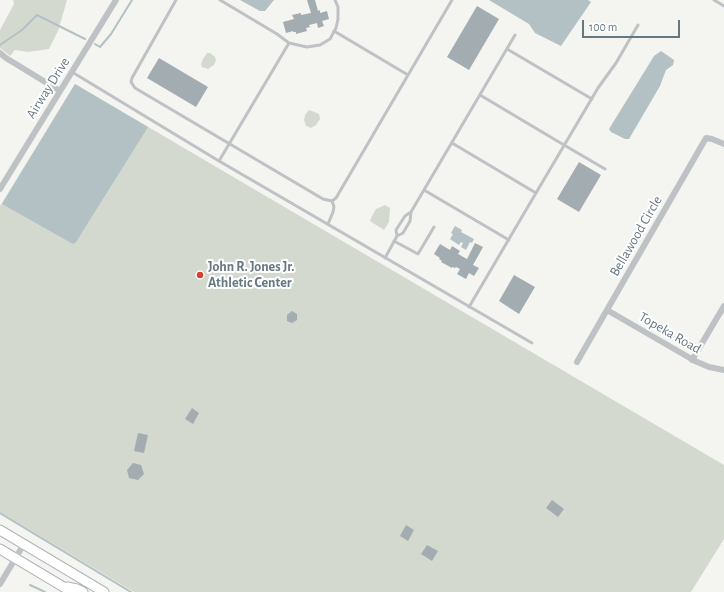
<!DOCTYPE html>
<html>
<head>
<meta charset="utf-8">
<style>
  body { margin:0 }
  #map { position:relative; width:724px; height:592px; overflow:hidden; background:#f4f4f1; font-family:"Alegreya Sans",sans-serif }
  canvas { display:block }
  .scale { position:absolute; left:582px; top:20px; width:98px; height:18px; box-sizing:border-box; border:2px solid #657780; border-top:0; padding-left:5px; font-size:12px; line-height:14px; white-space:nowrap; color:#657780; -webkit-text-stroke:3px #fff; paint-order:stroke }
</style>
</head>
<body>
<div id="map">
<canvas width="724" height="592"></canvas>
<div class="scale">100 m</div>
</div>
<script>
const g = document.querySelector('canvas').getContext('2d');
g.lineJoin = 'round';
function fillPath(path, color) {
  g.fillStyle = color;
  g.fill(path, 'evenodd');
}
function toPath(rows) {
  const path = new Path2D();
  for (const r of rows) {
    path.moveTo(r[0], r[1]);
    for (let i = 2; i < r.length; i += 2) path.lineTo(r[i], r[i + 1]);
  }
  return path;
}
function trace(path, color, width, dash) {
  g.strokeStyle = color;
  g.lineWidth = width;
  g.lineCap = dash ? 'butt' : 'round';
  g.setLineDash(dash || []);
  g.stroke(path);
}
function drawText(font, color, halo, rows, align = 'center') {
  g.font = font + ' "Alegreya Sans",sans-serif';
  g.lineWidth = 4;
  g.setLineDash([]);
  g.textBaseline = 'middle';
  g.strokeStyle = halo;
  g.fillStyle = color;
  for (const [text, x, y, turn = 0] of rows) {
    g.save();
    g.translate(x, y);
    g.rotate((+turn || 0) * Math.PI / 180);
    g.textAlign = isNaN(turn) ? turn : align;
    if (halo) g.strokeText(text, 0, 0);
    g.fillText(text, 0, 0);
    g.restore();
  }
}
fillPath(toPath([
  [13,0,67,0,58,31,49,49,28,52,15,50,10,56,0,48,0,30,14,4],
  [207,53,210,53,215,57,216,60,214,65,208,69,202,67,201,64,203,59],
  [75,84,724,465,724,539,691,592,134,592,0,512,0,206],
  [309,110,312,111,319,114,320,119,316,125,311,128,306,126,304,120,305,115],
  [385,205,390,208,389,222,384,230,370,221,370,220,376,209]
]), '#d4d9d0');
fillPath(toPath([
  [240,0,274,0,265,11,260,11],
  [489,0,588,0,591,2,561,46,535,33,529,24],
  [661,51,674,60,673,65,666,70,660,86,629,139,625,139,611,132,609,129,654,56],
  [75,84,148,127,76,242,73,244,2,204],
  [455,226,462,230,461,232,474,239,472,243,470,242,466,250,461,247,463,243,461,242,459,245,450,239,453,234,451,233]
]), '#b3c1c4');
trace(toPath([
  [95,44,100,47,111,34,132,0],
  [0,45,22,30,37,15,85,39],
  [0,513,131,592],
  [30,585,45,592]
]), '#b3c1c4', 2);
fillPath(toPath([
  [307,0,315,0,318,11,320,10,320,13,327,11,329,19,322,21,324,26,318,28,317,23,309,25,310,27,306,28,307,31,296,34,296,32,293,32,293,31,286,33,283,22,294,19,292,15,301,13,301,15,311,13],
  [477,6,499,19,469,70,447,57],
  [159,58,208,87,196,107,147,78],
  [579,162,601,175,579,212,557,199],
  [475,243,483,247,473,265,479,268,474,276,469,273,466,279,457,274,460,269,456,267,455,268,452,267,452,268,441,262,442,261,439,259,440,258,434,254,440,244,450,250,452,246,460,251,458,254,467,259],
  [514,275,535,287,519,314,499,301],
  [292,311,297,314,297,320,292,323,287,321,287,315],
  [192,408,199,413,193,424,185,419],
  [138,433,148,435,144,453,134,451],
  [133,463,141,465,144,474,138,480,129,478,127,470],
  [552,500,564,509,558,517,546,508],
  [406,525,414,530,408,541,400,536],
  [427,545,438,551,432,561,421,554]
]), '#a3acb0');
const primary = toPath([
  [0,530,104,592],
  [0,549,72,592],
  [67,587,77,589,83,592]
]);
trace(primary, '#afb5b7', 11);
trace(toPath([
  [176,0,132,78,131,82,135,88,323,199,332,201,336,198,452,0],
  [220,0,277,34,289,43,307,47,320,45,330,39,336,28,338,19,338,7,335,0],
  [714,0,724,6],
  [334,31,408,75],
  [507,49,592,99],
  [72,72,219,161,532,343],
  [480,95,564,145,605,169],
  [452,143,536,193,598,88,616,63,638,25],
  [219,161,289,43],
  [424,190,509,240],
  [411,212,515,35],
  [328,224,333,212,334,207,332,201],
  [394,241,418,254,434,227],
  [385,258,397,236,396,230,405,216,411,212,410,221,403,233,397,236],
  [469,307,536,193]
]), '#bec2c5', 3);
trace(toPath([
  [0,53,6,58,60,91],
  [0,189,116,0],
  [607,310,695,361,709,367,724,370],
  [692,360,724,306],
  [577,362,706,138,712,139,724,144],
  [0,584,24,544]
]), '#bec2c5', 6);
trace(primary, '#fff', 9);
for (const [x, y, r, color] of [
  [200,275,4,"#d8412d"]
]) {
  const dot = new Path2D();
  dot.arc(x, y, r, 0, 2 * Math.PI);
  g.fillStyle = color;
  g.fill(dot);
  trace(dot, '#fff', 1.5);
}
drawText('14px', '#657780', '#fff', [
  ["Airway Drive",48,88,-58],
  ["Bellawood Circle",636,236,-60],
  ["Topeka Road",670,333,30]
]);
drawText('bold 14px', '#657780', '#fff', [
  ["John R. Jones Jr.",208,267],
  ["Athletic Center",208,283]
], 'left');
</script>
</body>
</html>
